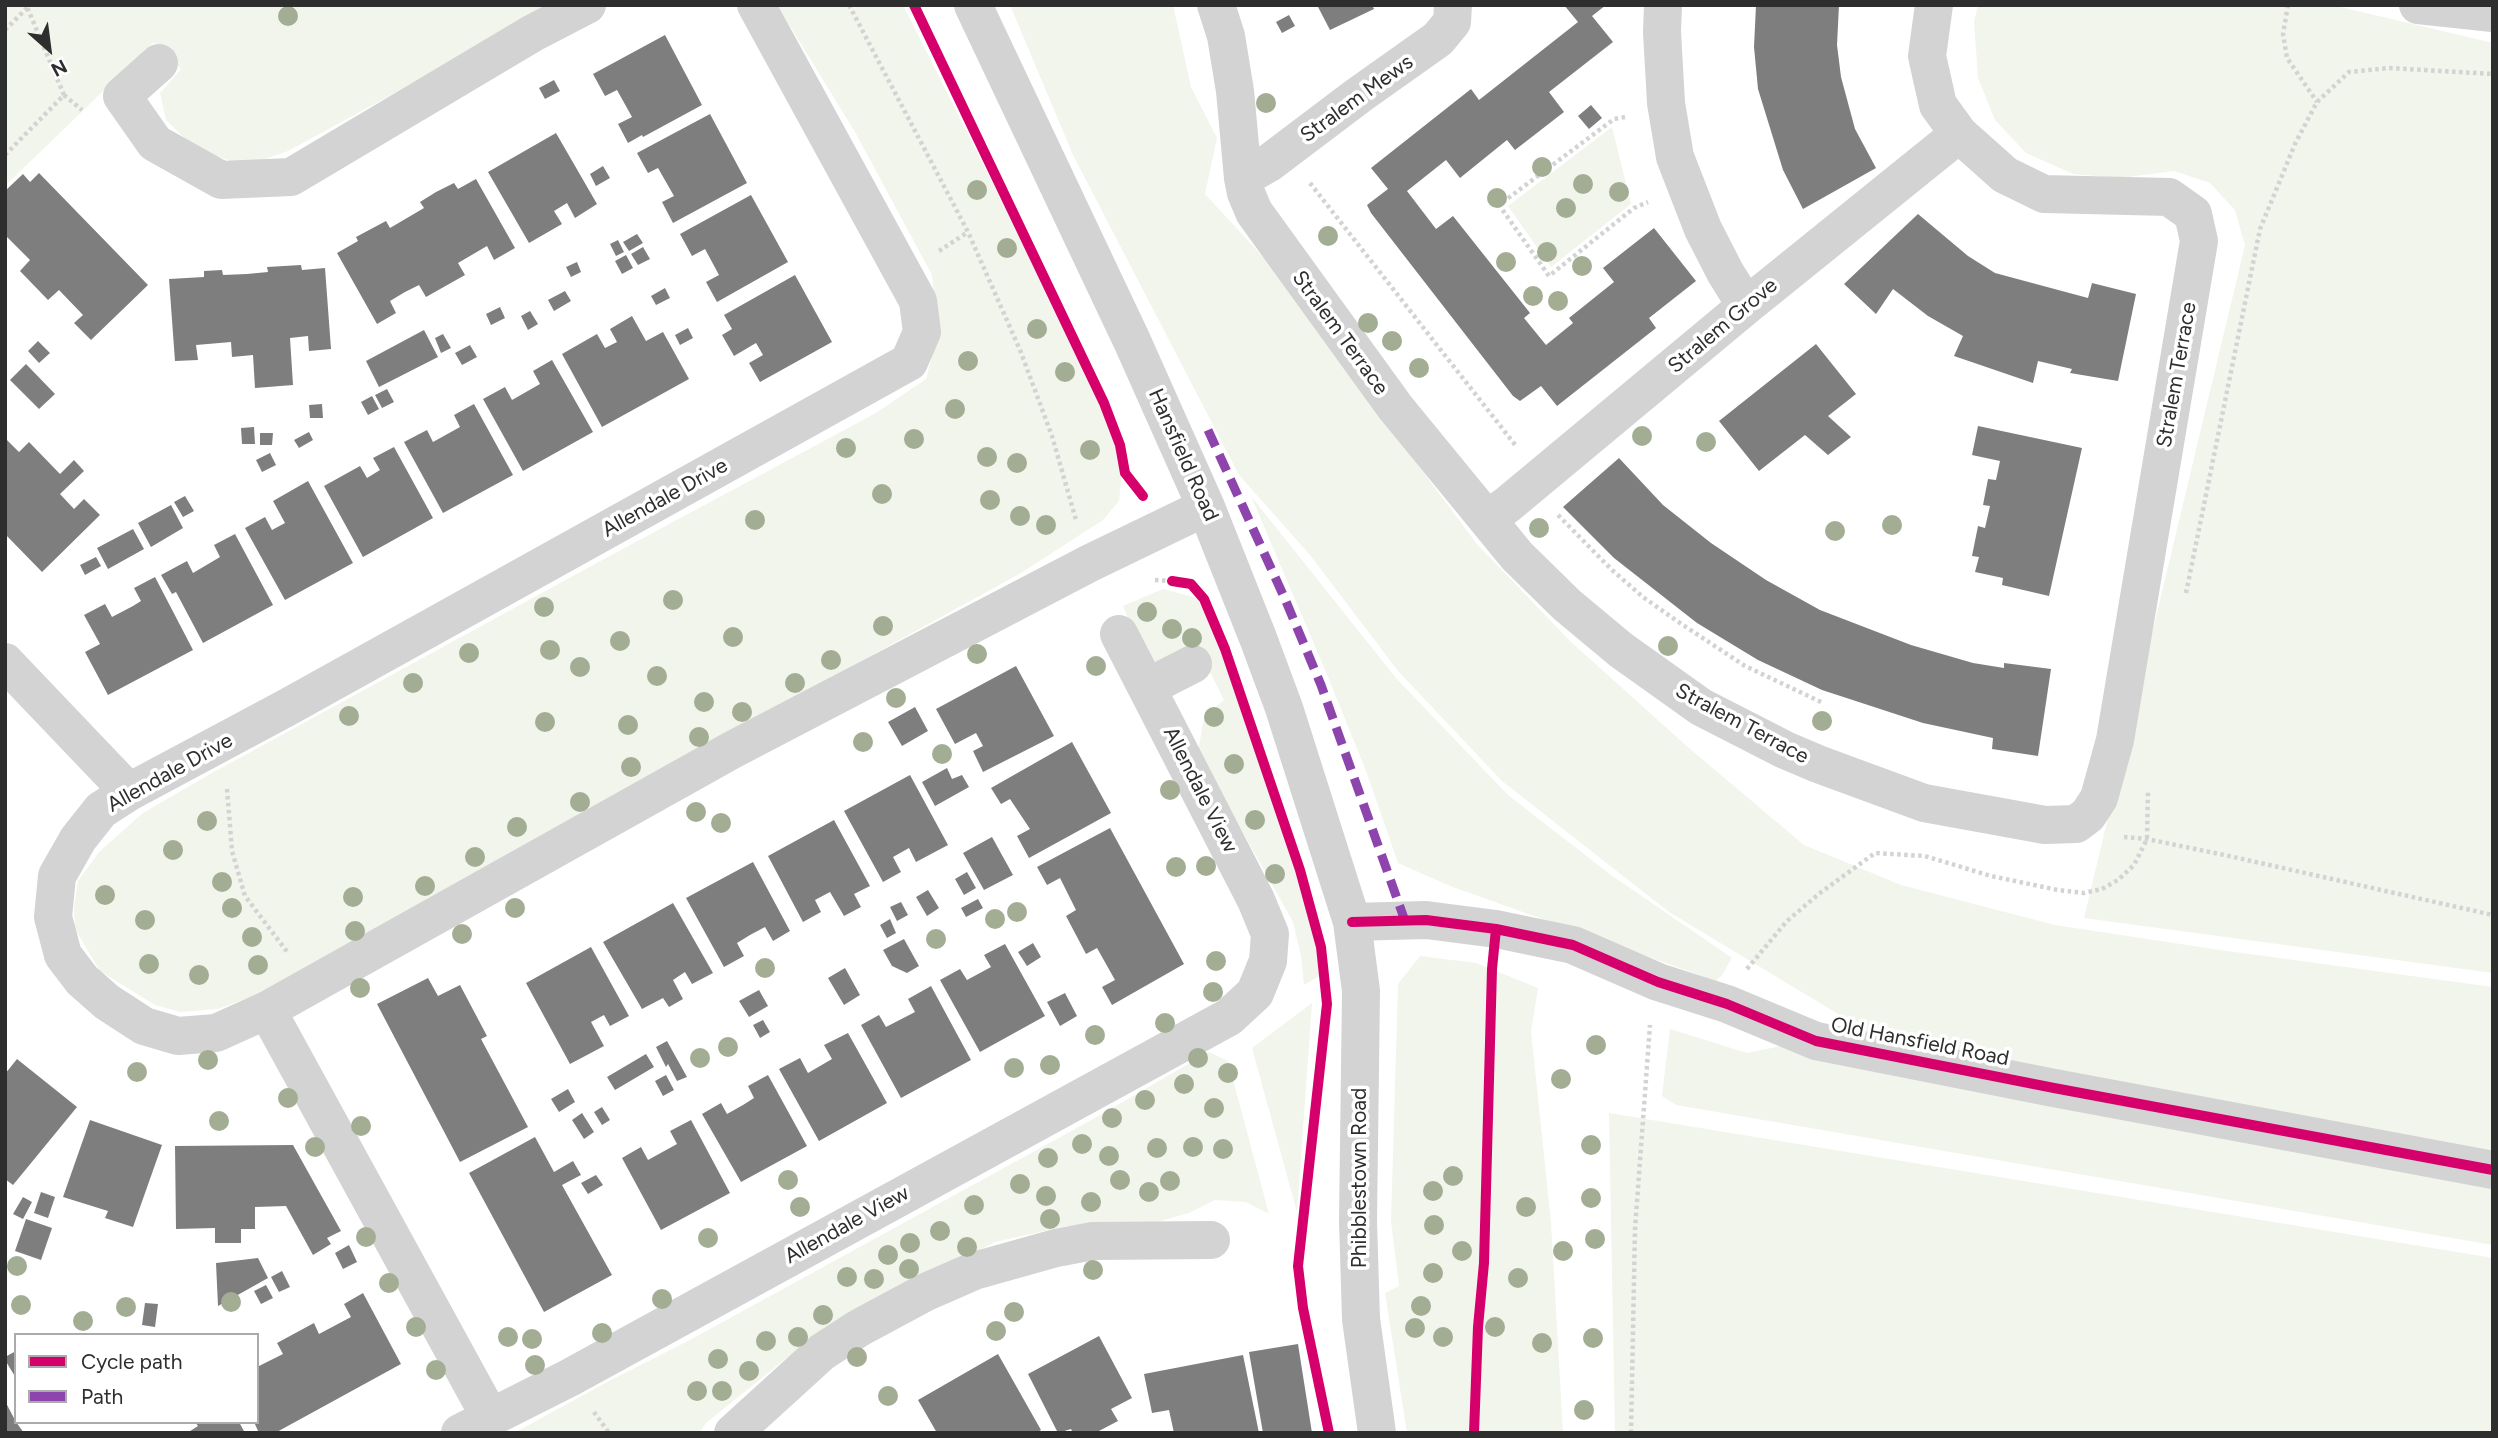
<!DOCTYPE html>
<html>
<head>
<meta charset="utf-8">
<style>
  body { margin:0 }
  #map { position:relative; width:2498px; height:1438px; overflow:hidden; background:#fff; font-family:Figtree,sans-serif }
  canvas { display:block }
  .frame { position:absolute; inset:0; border:7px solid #2e2e2e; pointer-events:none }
  .legend { position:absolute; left:14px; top:1333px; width:245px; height:91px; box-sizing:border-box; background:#fff; border:2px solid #ababab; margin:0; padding:9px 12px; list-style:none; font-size:21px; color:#2e2e2e }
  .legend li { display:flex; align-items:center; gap:14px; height:35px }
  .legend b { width:35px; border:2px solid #ababab }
  .north { position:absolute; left:14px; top:14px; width:70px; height:70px; -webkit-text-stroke:5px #fff; paint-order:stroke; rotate:152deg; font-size:19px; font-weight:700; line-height:28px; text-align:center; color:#2e2e2e }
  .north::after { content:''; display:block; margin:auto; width:24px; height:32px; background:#2e2e2e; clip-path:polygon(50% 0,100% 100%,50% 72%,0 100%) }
</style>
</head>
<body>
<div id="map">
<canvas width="2498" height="1438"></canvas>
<div class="frame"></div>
<ul class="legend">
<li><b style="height:9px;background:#d6006c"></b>Cycle path</li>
<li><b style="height:9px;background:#8e44ad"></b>Path</li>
</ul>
<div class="north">N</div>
</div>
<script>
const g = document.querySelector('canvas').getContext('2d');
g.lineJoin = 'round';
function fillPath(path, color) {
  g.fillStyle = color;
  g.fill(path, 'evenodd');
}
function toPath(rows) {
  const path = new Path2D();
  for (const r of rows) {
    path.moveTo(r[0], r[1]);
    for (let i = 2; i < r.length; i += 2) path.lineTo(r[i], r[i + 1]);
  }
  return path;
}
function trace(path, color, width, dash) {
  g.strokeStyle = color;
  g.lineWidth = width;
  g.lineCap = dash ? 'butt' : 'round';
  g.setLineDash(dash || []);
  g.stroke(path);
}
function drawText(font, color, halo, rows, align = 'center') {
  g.font = font + ' Figtree,sans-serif';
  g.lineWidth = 7;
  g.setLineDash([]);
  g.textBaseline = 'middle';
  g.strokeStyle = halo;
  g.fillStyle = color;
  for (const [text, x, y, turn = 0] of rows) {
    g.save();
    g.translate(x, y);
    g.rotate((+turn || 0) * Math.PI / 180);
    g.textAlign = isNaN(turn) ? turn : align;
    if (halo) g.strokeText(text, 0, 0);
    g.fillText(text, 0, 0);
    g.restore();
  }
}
fillPath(toPath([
  [5,5,547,5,433,72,288,151,259,161,234,162,197,150,166,120,160,93,181,69,154,42,5,186],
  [777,5,903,5,1073,342,1123,462,1119,501,1103,520,1021,573,253,996,218,1009,180,1012,155,1005,100,971,75,929,74,907,78,881,99,852,143,813,212,773,593,565,876,413,926,379,938,334,932,275,855,132],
  [1010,5,1173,5,1191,87,1217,138,1205,194,1264,258,1476,543,1570,641,1690,749,1804,845,1901,885,2055,925,2220,950,2493,987,2493,1245,1676,1105,1662,1096,1670,1029,1747,1053,1863,1029,1669,912,1502,781,1398,671,1310,555,1239,475,1073,155],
  [1978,5,2332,5,2493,43,2493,973,2084,918,2245,245,2235,210,2210,183,2174,171,2120,178,2073,174,2026,153,1995,120,1978,78,1974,22],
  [1612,127,1631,204,1551,267,1508,206],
  [1251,496,1396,678,1508,795,1611,875,1732,958,1722,975,1716,981,1450,886,1398,863,1366,771,1328,677],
  [1163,589,1197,598,1232,661,1264,751,1287,835,1319,925,1324,973,1304,985,1301,956,1293,922,1198,752,1204,717,1224,700,1209,670,1172,669,1152,660,1137,641,1123,606],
  [1420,956,1476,963,1538,988,1531,1031,1551,1222,1563,1433,1407,1433,1385,1293,1399,1286,1391,1221,1398,984],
  [1312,1003,1297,1212,1252,1048],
  [1209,1052,1228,1061,1269,1214,1246,1202,1215,1200,1189,1213,1160,1221,1123,1225,1066,1226,995,1242,932,1275,789,1356,706,1423,699,1433,514,1433,609,1381,690,1340,1095,1118],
  [1609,1113,2493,1258,2493,1433,1615,1433]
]), '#f2f5eb');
fillPath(toPath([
  [1317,5,1372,5,1374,9,1330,30],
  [1564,5,1606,5,1592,16,1613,42,1549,92,1564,112,1515,150,1507,140,1460,178,1446,160,1407,191,1436,229,1453,216,1530,313,1524,318,1546,345,1573,323,1569,318,1614,282,1603,268,1654,228,1696,281,1649,318,1656,328,1557,406,1541,386,1520,401,1513,396,1371,213,1367,205,1388,189,1371,168,1471,89,1479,100,1578,22],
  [1756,5,1839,5,1837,45,1841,77,1855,129,1876,168,1803,209,1783,170,1758,89,1754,47],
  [1289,15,1295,26,1282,33,1276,22],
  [665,35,702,105,643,137,642,135,628,143,618,124,632,117,617,90,605,96,593,74],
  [554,80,560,91,545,99,539,88],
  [1591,105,1602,118,1589,129,1578,116],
  [710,114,747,183,673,223,662,202,674,196,658,168,648,173,637,153],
  [556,133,597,204,575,218,567,203,554,211,562,224,529,243,488,172],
  [603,166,610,178,596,186,590,174],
  [39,173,148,285,91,340,74,323,83,315,59,290,48,300,20,271,30,260,5,235,5,191,23,174,30,182],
  [476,179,515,248,494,260,487,246,458,263,465,275,426,297,419,285,405,292,390,301,396,313,377,324,337,253,358,241,356,237,386,221,390,228,424,208,420,202,436,192,454,183,458,189],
  [751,195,788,262,717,302,706,282,719,275,705,249,692,256,680,234],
  [1918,214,1968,256,1995,273,2088,298,2092,283,2136,294,2118,381,2070,373,2072,369,2038,361,2033,383,1954,356,1963,336,1928,316,1893,289,1876,314,1844,284],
  [637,234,643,243,629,251,623,242],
  [618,240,624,252,616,256,610,244],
  [643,247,650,259,638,265,631,254],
  [626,255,633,268,622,274,615,261],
  [577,262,581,272,571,277,566,267],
  [301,265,302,270,325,268,331,349,309,351,308,336,290,338,293,385,255,388,253,355,232,357,231,342,196,345,198,360,175,361,169,279,204,277,204,271,222,270,223,275,247,274,268,272,267,267],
  [795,275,832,342,760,382,749,363,763,355,756,343,734,356,722,335,732,329,724,315],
  [665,288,670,298,656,305,651,296],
  [565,291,571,301,554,311,548,300],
  [500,307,505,318,491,325,486,314],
  [530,311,538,324,528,330,521,316],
  [632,316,646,341,663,332,689,379,602,427,562,354,597,334,605,348,617,342,610,329],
  [688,328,693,338,680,345,675,335],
  [424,330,438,357,379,387,366,361],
  [443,334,451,348,441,353,435,338],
  [38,341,50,353,39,363,28,351],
  [1816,344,1856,394,1828,416,1851,437,1828,455,1805,435,1759,471,1719,421],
  [470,345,477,357,462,365,455,353],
  [552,360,593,432,523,471,483,399,505,387,512,400,540,384,533,371],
  [26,364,55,394,39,409,10,380],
  [387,389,394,402,382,408,375,395],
  [372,396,379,409,368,415,361,402],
  [322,404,323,418,310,418,309,405],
  [474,404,513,475,443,513,404,442,427,430,433,442,460,427,454,415],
  [1978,426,2082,448,2049,596,2002,585,2003,578,1975,572,1979,557,1972,556,1978,526,1985,528,1990,506,1983,505,1988,479,1996,480,2000,461,1972,455],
  [254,427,255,444,242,444,241,428],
  [309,432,313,440,299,448,294,440],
  [260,433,273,433,272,445,260,445],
  [5,438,19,452,29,442,60,474,74,460,84,471,60,494,74,509,84,499,100,515,42,572,5,534],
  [394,447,433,518,363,557,324,486,360,466,367,478,380,470,373,458],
  [270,453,276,465,262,472,256,460],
  [1619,458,1663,505,1711,543,1766,580,1820,610,1911,645,1973,663,2004,668,2004,663,2051,669,2038,756,1992,749,1993,738,1923,723,1822,690,1758,660,1697,623,1614,558,1563,507],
  [308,481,353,563,285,600,245,528,265,517,272,530,285,523,273,501],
  [185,496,194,511,183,517,174,502],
  [171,505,183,528,151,547,138,523],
  [133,529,144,549,108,569,97,548],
  [235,534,273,605,203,643,176,592,172,594,161,575,187,561,193,573,220,557,214,545],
  [96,557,101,566,85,575,80,565],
  [155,577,193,650,108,695,85,652,100,644,84,615,105,604,112,617,133,606,141,601,134,588],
  [1016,666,1054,736,983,772,973,751,983,746,976,733,955,744,936,709],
  [915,707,928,731,902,746,888,722],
  [1072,742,1111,813,1029,858,1017,836,1030,829,1010,799,1001,804,991,788],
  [947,768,952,779,962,775,969,787,935,806,922,782],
  [910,775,948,845,916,862,909,848,893,857,901,872,883,882,844,811],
  [834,820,870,886,854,894,861,907,844,916,830,892,815,900,821,912,803,922,768,856],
  [1110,828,1184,964,1112,1005,1102,987,1115,980,1097,948,1086,954,1066,916,1076,910,1060,878,1047,885,1037,867],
  [992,837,1013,875,984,890,963,853],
  [753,862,790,931,773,941,765,927,750,935,737,943,744,956,724,967,686,898],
  [967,872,976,888,964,895,955,879],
  [928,890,939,908,927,916,916,897],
  [978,899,983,908,966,917,961,908],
  [901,902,908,915,897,921,890,907],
  [673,903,713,973,692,984,685,972,673,980,683,999,669,1007,663,998,642,1009,603,942],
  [890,919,896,933,887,938,880,925],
  [904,939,919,966,907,973,892,966,883,950],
  [1033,943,1041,957,1027,966,1018,952],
  [1005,944,1045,1016,980,1052,940,980,960,969,967,980,991,967,984,955],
  [591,947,629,1016,610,1026,604,1015,591,1022,604,1046,570,1064,526,983],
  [845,968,860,995,844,1005,828,978],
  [428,978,438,996,460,985,487,1036,481,1039,528,1127,460,1162,377,1004],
  [931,986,971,1060,901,1098,861,1025,879,1015,886,1027,915,1012,908,999],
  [759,990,768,1006,749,1017,739,1001],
  [1065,993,1077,1016,1060,1026,1047,1002],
  [763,1020,770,1032,760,1038,753,1025],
  [848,1033,887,1103,819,1141,779,1069,800,1058,808,1073,832,1059,824,1045],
  [667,1041,687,1077,677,1081,668,1064,666,1067,656,1047],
  [646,1054,654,1067,615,1090,607,1077],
  [17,1059,77,1107,13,1185,5,1179,5,1074],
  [666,1075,674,1090,663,1096,655,1081],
  [768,1075,807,1146,741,1182,702,1114,721,1103,727,1114,743,1105,754,1098,748,1086],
  [568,1089,575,1102,559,1112,551,1099],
  [602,1107,610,1120,602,1125,594,1112],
  [582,1113,594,1132,584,1139,572,1120],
  [90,1120,162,1145,133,1227,105,1218,108,1211,63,1197],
  [691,1120,730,1193,661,1230,622,1158,641,1147,648,1160,677,1144,670,1131],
  [535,1137,554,1172,573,1161,581,1175,562,1185,612,1275,544,1312,469,1173],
  [293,1145,341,1231,327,1238,331,1244,313,1255,286,1206,255,1207,255,1229,241,1229,241,1243,215,1243,215,1228,176,1229,175,1146],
  [596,1175,603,1185,588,1194,581,1183],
  [41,1192,55,1197,48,1218,34,1213],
  [23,1197,32,1202,23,1219,13,1214],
  [26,1219,52,1228,41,1260,15,1251],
  [349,1245,357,1262,343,1269,335,1253],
  [258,1258,268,1278,218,1306,216,1263],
  [282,1271,290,1287,279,1292,271,1277],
  [266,1285,273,1298,261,1304,254,1291],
  [363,1293,401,1364,275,1433,259,1433,254,1422,257,1422,257,1367,283,1354,277,1343,314,1323,319,1334,351,1317,344,1304],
  [145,1303,158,1304,155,1327,142,1325],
  [1099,1336,1132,1398,1111,1409,1118,1421,1095,1433,1073,1433,1071,1429,1058,1433,1028,1374],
  [1298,1344,1312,1433,1263,1433,1249,1352],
  [16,1351,16,1378,5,1360,5,1357],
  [998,1354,1041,1430,1036,1433,937,1433,918,1400],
  [1243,1355,1259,1433,1174,1433,1169,1410,1152,1413,1144,1374],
  [5,1401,16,1422,24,1433,5,1433],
  [195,1422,239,1422,245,1433,187,1433,198,1426]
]), '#7e7e7e');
trace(toPath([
  [849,5,968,232,1020,350,1052,436,1076,520],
  [2288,5,2283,34,2287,58,2317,102],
  [5,30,29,6],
  [64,95,82,110],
  [1625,117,1614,119,1499,205,1549,276,1634,208,1648,202],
  [5,155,64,95,27,7],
  [1310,183,1516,446],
  [939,251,968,232],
  [1558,515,1612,570,1643,597,1677,621,1745,666,1823,703],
  [1155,580,1172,581],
  [2186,593,2260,229,2295,144,2317,102,2349,72,2389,68,2493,74],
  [227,789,232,851,245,896,288,953],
  [2124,837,2147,839,2229,856,2493,915],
  [1747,969,1787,921,1820,893,1875,853,1925,856,1991,876,2058,890,2084,893,2102,889,2118,880,2134,865,2147,839,2148,791],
  [594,1412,609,1433],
  [1631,1433,1635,1229,1650,1025]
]), '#d3d3d3', 4.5, [3.5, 3.5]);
trace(toPath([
  [756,5,918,301,922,332,909,362,286,708,129,792,101,810,78,839,57,876,53,917,63,955,82,980,107,1002,144,1026,178,1036,216,1033,267,1010,732,750,1090,563,1206,507],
  [973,5,1132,341,1206,507,1258,638,1284,708,1352,922,1361,991,1358,1221,1361,1319,1377,1433],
  [1216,5,1226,36,1235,91,1243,178,1246,193,1254,212,1395,407,1517,556,1567,605,1621,650,1701,707,1785,750,1818,764,1924,803,2045,825,2076,824,2088,815,2099,798,2115,740,2199,241,2193,214,2169,197,2044,194,2005,175,1959,134,1938,105,1927,56,1934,5],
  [1663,5,1662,32,1666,103,1675,157,1703,229,1725,272,1746,306],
  [2418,5,2493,13],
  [159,63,122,96,155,143,221,180,291,177,533,33,587,5],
  [1243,178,1269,163,1359,95,1438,39,1452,22,1453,5],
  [1487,519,1507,505,1746,306,1959,134],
  [5,662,129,792],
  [1148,687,1193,664],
  [1352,922,1426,920,1496,929,1573,945,1658,982,1727,1004,1816,1041,2054,1088,2493,1170],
  [267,1010,490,1417],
  [460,1433,569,1378,1229,1017,1255,993,1268,961,1270,934,1256,900,1119,634],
  [733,1433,822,1352,859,1328,926,1292,974,1271,1056,1248,1093,1241,1211,1240]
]), '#d3d3d3', 38);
trace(toPath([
  [1208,430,1285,599,1321,685,1405,921]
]), '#8e44ad', 9, [18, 9]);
trace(toPath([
  [914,5,1104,403,1120,445,1125,473,1143,496],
  [1172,581,1191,584,1204,599,1225,649,1300,870,1321,947,1327,1004,1298,1266,1303,1308,1329,1433],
  [1352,922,1426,920,1496,929,1573,945,1658,982,1727,1004,1816,1041,2054,1088,2493,1170],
  [1474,1433,1478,1327,1484,1263,1492,969,1496,929]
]), '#d6006c', 10);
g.fillStyle = '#a3ad93';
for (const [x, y] of [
  [288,16],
  [1266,103],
  [1542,167],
  [1583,184],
  [977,190],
  [1619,192],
  [1497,198],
  [1566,208],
  [1328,236],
  [1007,248],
  [1547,252],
  [1506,262],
  [1582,266],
  [1533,296],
  [1558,301],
  [1368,323],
  [1037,329],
  [1392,341],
  [968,361],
  [1419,368],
  [1065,372],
  [955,409],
  [1642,436],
  [914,439],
  [1706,442],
  [846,448],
  [1090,450],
  [987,457],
  [1017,463],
  [882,494],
  [990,500],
  [1020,516],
  [755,520],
  [1046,525],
  [1892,525],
  [1539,528],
  [1835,531],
  [673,600],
  [544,607],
  [1147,612],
  [883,626],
  [1172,629],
  [733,637],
  [1192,638],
  [620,641],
  [1668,646],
  [550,650],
  [469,653],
  [977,654],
  [831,660],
  [1096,666],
  [580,667],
  [657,676],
  [413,683],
  [795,683],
  [896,698],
  [704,702],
  [742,712],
  [349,716],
  [1214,717],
  [1822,721],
  [545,722],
  [628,725],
  [699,737],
  [863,742],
  [942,754],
  [1234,764],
  [631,767],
  [1170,790],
  [580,802],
  [696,812],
  [1255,820],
  [207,821],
  [721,823],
  [517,827],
  [173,850],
  [475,857],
  [1206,866],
  [1176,867],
  [1275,874],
  [222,882],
  [425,886],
  [105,895],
  [353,897],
  [232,908],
  [515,908],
  [1017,912],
  [995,919],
  [145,920],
  [355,931],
  [462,934],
  [252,937],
  [936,939],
  [1216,961],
  [149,964],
  [258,965],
  [765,968],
  [199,975],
  [360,988],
  [1213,992],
  [1165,1023],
  [1095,1035],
  [1596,1045],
  [728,1047],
  [700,1058],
  [1198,1058],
  [208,1060],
  [1050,1065],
  [1014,1068],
  [137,1072],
  [1228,1073],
  [1561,1079],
  [1184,1084],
  [288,1098],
  [1145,1100],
  [1214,1108],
  [1112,1118],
  [219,1121],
  [361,1126],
  [1082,1144],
  [1591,1145],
  [315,1147],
  [1193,1147],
  [1157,1148],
  [1223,1149],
  [1109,1156],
  [1048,1158],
  [1453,1176],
  [788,1180],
  [1120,1180],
  [1170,1181],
  [1020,1184],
  [1433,1191],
  [1149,1192],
  [1046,1196],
  [1591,1198],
  [1091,1202],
  [974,1205],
  [800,1207],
  [1526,1207],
  [1050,1219],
  [1434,1225],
  [940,1231],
  [366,1237],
  [708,1238],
  [1595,1239],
  [910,1243],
  [967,1247],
  [1462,1251],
  [1563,1251],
  [888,1255],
  [17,1266],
  [909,1269],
  [1093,1270],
  [1433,1273],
  [847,1277],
  [1518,1278],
  [874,1279],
  [389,1283],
  [662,1299],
  [231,1302],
  [21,1305],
  [1421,1306],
  [126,1307],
  [1014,1312],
  [823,1315],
  [83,1321],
  [416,1327],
  [1495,1327],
  [1415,1328],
  [996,1331],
  [602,1333],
  [508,1337],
  [798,1337],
  [1443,1337],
  [1593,1338],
  [532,1339],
  [766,1341],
  [1542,1343],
  [857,1357],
  [718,1359],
  [535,1365],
  [436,1370],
  [749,1371],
  [697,1391],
  [722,1391],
  [888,1396],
  [1584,1410]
]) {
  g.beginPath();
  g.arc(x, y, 10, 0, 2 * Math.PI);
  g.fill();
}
drawText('21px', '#2e2e2e', '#fff', [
  ["Stralem Mews",1357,99,-36],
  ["Stralem Grove",1723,326,-40],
  ["Stralem Terrace",1340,333,54],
  ["Stralem Terrace",2177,375,-80],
  ["Hansfield Road",1183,455,66],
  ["Allendale Drive",665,498,-29],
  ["Stralem Terrace",1742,724,28],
  ["Allendale Drive",170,773,-29],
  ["Allendale View",1200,790,63],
  ["Old Hansfield Road",1920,1042,11],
  ["Phibblestown Road",1360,1178,-90],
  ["Allendale View",847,1225,-29]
]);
</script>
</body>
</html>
